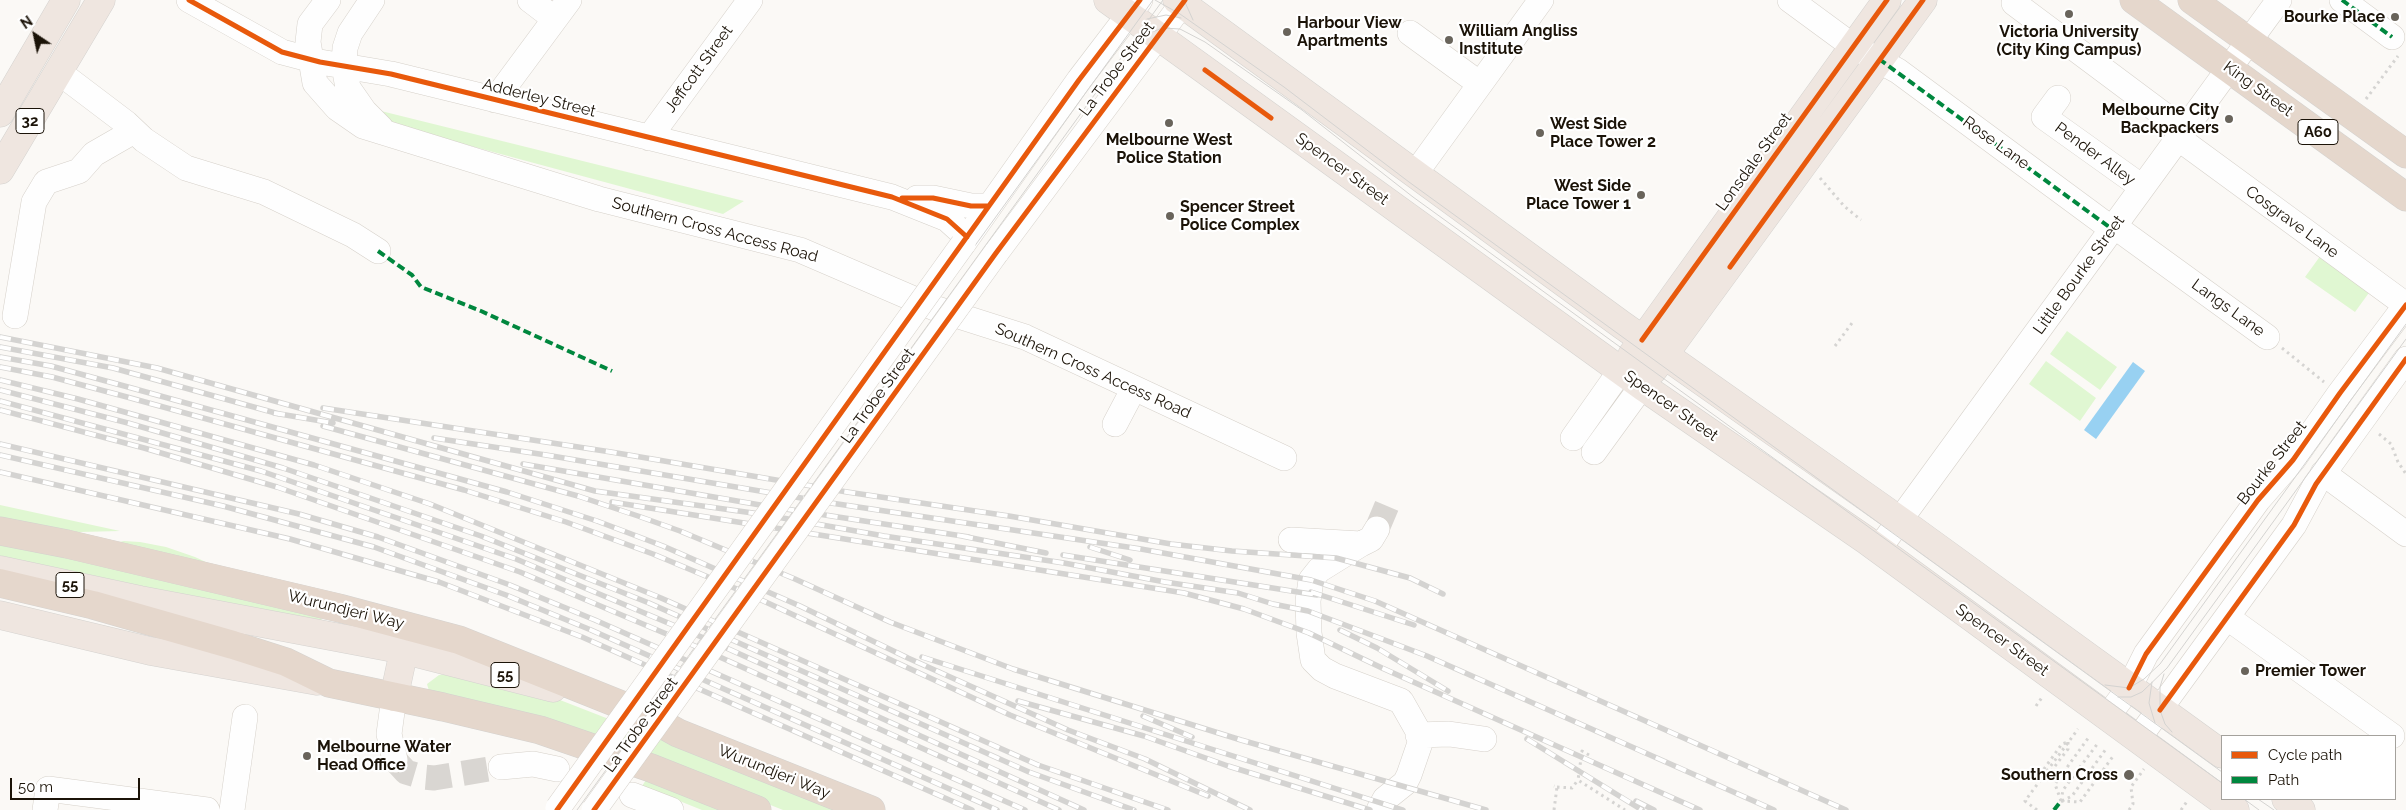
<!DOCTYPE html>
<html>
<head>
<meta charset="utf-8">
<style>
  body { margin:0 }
  #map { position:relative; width:2406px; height:810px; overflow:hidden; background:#fbf9f6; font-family:Raleway,sans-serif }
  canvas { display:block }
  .legend { position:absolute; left:2221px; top:735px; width:175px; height:65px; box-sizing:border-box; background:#fff; border:1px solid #a4a19c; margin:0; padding:6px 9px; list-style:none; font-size:15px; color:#1b1308 }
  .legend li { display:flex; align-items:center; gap:10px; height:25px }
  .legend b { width:25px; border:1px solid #a4a19c }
  .north { position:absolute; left:10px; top:10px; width:50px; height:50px; -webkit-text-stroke:4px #fff; paint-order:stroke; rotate:326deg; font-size:14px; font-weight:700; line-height:20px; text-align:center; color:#1b1308 }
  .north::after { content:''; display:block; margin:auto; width:18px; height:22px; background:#1b1308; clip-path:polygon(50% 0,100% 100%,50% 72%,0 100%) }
  .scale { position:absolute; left:10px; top:778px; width:130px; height:22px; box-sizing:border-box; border:2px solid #1b1308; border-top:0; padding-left:6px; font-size:15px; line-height:18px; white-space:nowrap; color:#1b1308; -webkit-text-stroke:4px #fff; paint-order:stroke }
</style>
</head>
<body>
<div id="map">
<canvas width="2406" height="810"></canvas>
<ul class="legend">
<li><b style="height:6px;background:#e8590c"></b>Cycle path</li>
<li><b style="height:6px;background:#00873e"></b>Path</li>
</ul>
<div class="north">N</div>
<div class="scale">50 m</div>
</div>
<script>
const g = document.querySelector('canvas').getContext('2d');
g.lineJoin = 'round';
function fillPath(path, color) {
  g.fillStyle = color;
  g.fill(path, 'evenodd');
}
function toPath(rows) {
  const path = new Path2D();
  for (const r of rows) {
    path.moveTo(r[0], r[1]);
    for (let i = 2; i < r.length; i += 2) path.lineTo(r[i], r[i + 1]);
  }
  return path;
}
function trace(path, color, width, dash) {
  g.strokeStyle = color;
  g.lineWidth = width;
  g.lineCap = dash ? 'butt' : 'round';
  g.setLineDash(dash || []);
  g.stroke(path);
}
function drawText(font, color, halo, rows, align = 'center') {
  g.font = font + ' Raleway,sans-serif';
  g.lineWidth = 4.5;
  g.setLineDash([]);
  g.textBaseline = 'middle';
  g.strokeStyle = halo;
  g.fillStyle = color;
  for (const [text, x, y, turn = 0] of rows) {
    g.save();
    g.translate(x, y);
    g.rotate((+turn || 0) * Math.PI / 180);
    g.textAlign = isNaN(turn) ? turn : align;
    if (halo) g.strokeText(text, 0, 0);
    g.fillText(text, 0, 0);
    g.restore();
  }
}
fillPath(toPath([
  [373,109,744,201,723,214,393,125],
  [2321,255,2371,290,2355,312,2305,277],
  [2067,331,2117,367,2100,390,2050,354],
  [2046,361,2096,398,2080,421,2029,384],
  [0,505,120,531,0,534],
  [124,541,140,542,166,547,195,557,321,615,322,623,175,595,0,556,0,543,109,544],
  [457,672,560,700,842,810,783,810,672,766,429,691,427,684,439,675],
  [648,777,729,810,702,810,642,786]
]), '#e0f7d2');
fillPath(toPath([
  [2133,362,2145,371,2096,439,2084,430]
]), '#98d1f2');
trace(toPath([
  [1377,529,1388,503],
  [395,760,406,772,423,777,434,778,501,767]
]), '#d9d6d2', 25, [25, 12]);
const minor = toPath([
  [189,0,282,52,320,62,391,74,892,197,947,219,967,237],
  [328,0,310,24,308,42,315,83,337,108,363,126,599,199,800,250,937,309,1025,337,1284,458],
  [372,0,350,33,345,48,344,66,348,88,364,111,381,128],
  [530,0,555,19],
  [1790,0,1854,47,1898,71,2112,229],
  [2342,0,2392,37],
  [2014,3,2184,130],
  [1410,33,1480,84],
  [60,73,126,123,144,140,186,168,264,192,353,235,378,251],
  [2058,98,2044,117,2142,187],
  [495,100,569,0],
  [649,138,750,0],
  [2178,138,2406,305],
  [1415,174,1541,0],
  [917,198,933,198,971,206,988,206],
  [2114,226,2267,337],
  [963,244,1079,80,1140,0],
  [996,253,1185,0],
  [15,316,34,202,46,182,79,171,94,154,134,131],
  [1115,424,1134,388],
  [1573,438,1621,370],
  [1594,452,1642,386],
  [2323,473,2406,534],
  [1291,540,1361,544,1371,539,1377,529],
  [1361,544,1319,570,1311,580,1308,601,1309,633,1313,660,1322,669,1335,676,1401,701,1418,731,1420,743,1409,775,1405,783,1385,799,1379,810],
  [1878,550,2279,0],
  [2228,618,2392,736],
  [394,697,389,734,395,760],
  [2107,717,2129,688,2146,654,2258,500,2293,460,2340,393,2406,305],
  [1418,735,1449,734,1484,739],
  [2138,739,2294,525,2316,484,2406,359],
  [501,767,533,764,557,769],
  [632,795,671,810],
  [45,810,48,789,207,810],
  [232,810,245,717]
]);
const major = toPath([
  [1108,0,1642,386,1866,540,2235,810],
  [1177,0,1622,325,1909,527,2222,754],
  [0,113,66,0],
  [0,170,101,0],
  [1632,355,1887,0],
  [1653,370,1923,0],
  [0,570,140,600,404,650,553,688],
  [0,615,150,651,317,681],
  [394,697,404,650],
  [2286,799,2301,810]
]);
const highway = toPath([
  [2134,0,2406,197],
  [2192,0,2406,154],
  [0,531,67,544,339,608,459,640,644,714,678,733,871,810],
  [0,583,93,605,233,645,286,662,329,683,443,707,540,730,651,768,757,810]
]);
trace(minor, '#d6d1ca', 26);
trace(major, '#d4d2cf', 29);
trace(highway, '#d4d2cf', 29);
trace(toPath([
  [2366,99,2398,56],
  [1820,178,1844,206,1861,220],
  [1835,346,1852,323],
  [2282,348,2324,382],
  [2379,434,2391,444,2398,462,2406,474],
  [2036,706,2043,696],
  [2068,742,2068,749,2046,778,2042,779,2041,773,2062,744,2068,742],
  [1589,755,1582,751,1578,780,1625,810],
  [1557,787,1572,788,1578,780],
  [2061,801,2080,802,2114,755],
  [2061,801,2055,784,2089,737],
  [2061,801,2063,790,2098,743],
  [2062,801,2072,796,2106,749],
  [1554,810,1557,787,1554,786],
  [2037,810,2025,801,2078,729],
  [2129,810,2133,804,2131,787,2144,769],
  [2181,810,2188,800]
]), '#d5d4d2', 3, [2.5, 4]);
trace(minor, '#fefefe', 25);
trace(major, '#efe6e0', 28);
trace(highway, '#e5d7cc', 28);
trace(toPath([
  [1155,0,1180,14,1284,87,1409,182,2222,772],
  [1184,0,1193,20],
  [1147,19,1166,15,1181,18],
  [1124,54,1143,35,1163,28,1180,29,1205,42,1302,110,1413,197,2222,783],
  [2164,674,2160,687,2160,710,2165,724,2172,732],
  [2152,682,2149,703,2155,723],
  [2105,685,2129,688,2144,679,2160,664,2406,324],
  [2118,697,2131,697,2142,692,2167,668,2406,339],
  [2244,799,2259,810],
  [2258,799,2274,810],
  [566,810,1153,0],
  [577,810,1163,0]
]), '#d4d3d1', 1);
const rail = toPath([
  [0,337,157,368,595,491,760,514,884,536,1064,563,1165,582,1238,593,1273,604,1308,611,1427,656,1774,810],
  [0,347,113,368,279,414],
  [0,357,51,366,128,387,507,492,597,521,663,546,800,606,908,658,1068,730,1145,759,1250,810],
  [0,367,52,377,127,397,464,490,566,522,653,554,744,592,1010,715,1208,796],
  [0,380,78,399,314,465,430,504,661,598,1038,765,1168,810],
  [0,390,128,423,283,468,481,536,649,603,1029,772,1134,810],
  [0,401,261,471,516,559,711,641,1084,810],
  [323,408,611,452,847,492,1009,516,1171,544,1232,551,1336,558,1410,578,1443,594],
  [0,410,144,448,277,487,520,572,702,649,1059,810],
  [274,413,333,423],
  [323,426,578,496,638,516,680,531,795,579,890,622,1013,669,1241,740,1486,810],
  [434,438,546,455,831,503,1141,549,1311,580,1375,601,1846,810],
  [0,444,299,514,378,537,510,585,595,620,1025,810],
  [0,455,223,506,374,547,506,595,591,630,997,810],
  [523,464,766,506,969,537],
  [0,472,290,539,439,582,582,637,972,810],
  [612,502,1184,593,1244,609,1309,633,1382,668,1700,810],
  [962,536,1046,553],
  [1090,547,1130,560],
  [1063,555,1317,595],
  [1311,592,1414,625],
  [1340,630,1377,648,1448,691],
  [922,657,1403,810],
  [1018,701,1144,736,1228,766,1370,810],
  [1143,716,1192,737],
  [1527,739,1642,810],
  [1636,801,1654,810]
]);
trace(rail, '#d4d3d1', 5.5);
trace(rail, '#fff', 4, [11]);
const minorBridge = toPath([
  [558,808,963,244],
  [594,810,996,253]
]);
trace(minorBridge, '#d6d1ca', 26, []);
trace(minorBridge, '#fefefe', 25);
trace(toPath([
  [2342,0,2392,37],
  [1879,59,2112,229],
  [378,251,412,275,421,287,481,311,612,371],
  [2054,810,2061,801]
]), '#00873e', 4, [8, 4]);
trace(toPath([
  [189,0,282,52,320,62,391,74,892,197,947,219,967,237],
  [1205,70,1271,118],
  [902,198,933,198,971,206,988,206],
  [1730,267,1923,0],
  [1642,340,1887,0],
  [2129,688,2146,654,2258,500,2293,460,2340,393,2406,305],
  [2160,710,2294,525,2316,484,2406,359],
  [557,810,1079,80,1140,0],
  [594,810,996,253,1185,0]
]), '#e8590c', 5);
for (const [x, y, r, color] of [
  [2069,14,5,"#69645b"],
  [2395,17,5,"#69645b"],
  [1287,32,5,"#69645b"],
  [1449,40,5,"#69645b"],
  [2229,119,5,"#69645b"],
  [1169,123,5,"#69645b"],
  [1540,133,5,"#69645b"],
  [1641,195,5,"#69645b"],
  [1170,216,5,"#69645b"],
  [2245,671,5,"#69645b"],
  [307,756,5,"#69645b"],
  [2129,775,6,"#69645b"]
]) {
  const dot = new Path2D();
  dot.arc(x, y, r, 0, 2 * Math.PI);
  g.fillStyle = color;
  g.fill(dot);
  trace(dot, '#fff', 2);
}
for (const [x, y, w] of [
  [30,121,28],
  [2318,132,40],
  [70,585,28],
  [505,675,28]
]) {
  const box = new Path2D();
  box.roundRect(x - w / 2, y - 12.5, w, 25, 4);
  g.fillStyle = '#fff';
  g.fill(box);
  trace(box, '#1b1308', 1);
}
drawText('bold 15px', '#1b1308', null, [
  ["32",30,121],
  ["A60",2318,132],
  ["55",70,585],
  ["55",505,675]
]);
drawText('bold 16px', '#1b1308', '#fff', [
  ["Bourke Place",2385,17,"right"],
  ["Harbour View",1297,23],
  ["Apartments",1297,41],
  ["William Angliss",1459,31],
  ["Institute",1459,49],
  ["Victoria University",2069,32,"center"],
  ["(City King Campus)",2069,50,"center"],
  ["Melbourne City",2219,110,"right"],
  ["Backpackers",2219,128,"right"],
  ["West Side",1550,124],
  ["Place Tower 2",1550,142],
  ["Melbourne West",1169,140,"center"],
  ["Police Station",1169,158,"center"],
  ["West Side",1631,186,"right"],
  ["Place Tower 1",1631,204,"right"],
  ["Spencer Street",1180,207],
  ["Police Complex",1180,225],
  ["Premier Tower",2255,671],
  ["Melbourne Water",317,747],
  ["Head Office",317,765],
  ["Southern Cross",2118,775,"right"]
], 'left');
drawText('16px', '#1b1308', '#fff', [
  ["Jeffcott Street",699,69,-54],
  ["La Trobe Street",1117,69,-53],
  ["King Street",2258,89,36],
  ["Adderley Street",539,98,14],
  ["Rose Lane",1996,143,36],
  ["Pender Alley",2095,154,36],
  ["Lonsdale Street",1754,162,-54],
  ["Spencer Street",1342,169,36],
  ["Cosgrave Lane",2292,222,36],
  ["Southern Cross Access Road",715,230,15],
  ["Little Bourke Street",2079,275,-54],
  ["Langs Lane",2228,308,36],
  ["Southern Cross Access Road",1093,371,24],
  ["La Trobe Street",878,396,-54],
  ["Spencer Street",1671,406,35],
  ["Bourke Street",2272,463,-52],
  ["Wurundjeri Way",346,610,14],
  ["Spencer Street",2002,640,36],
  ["La Trobe Street",641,725,-54],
  ["Wurundjeri Way",774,772,22]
]);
</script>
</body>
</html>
